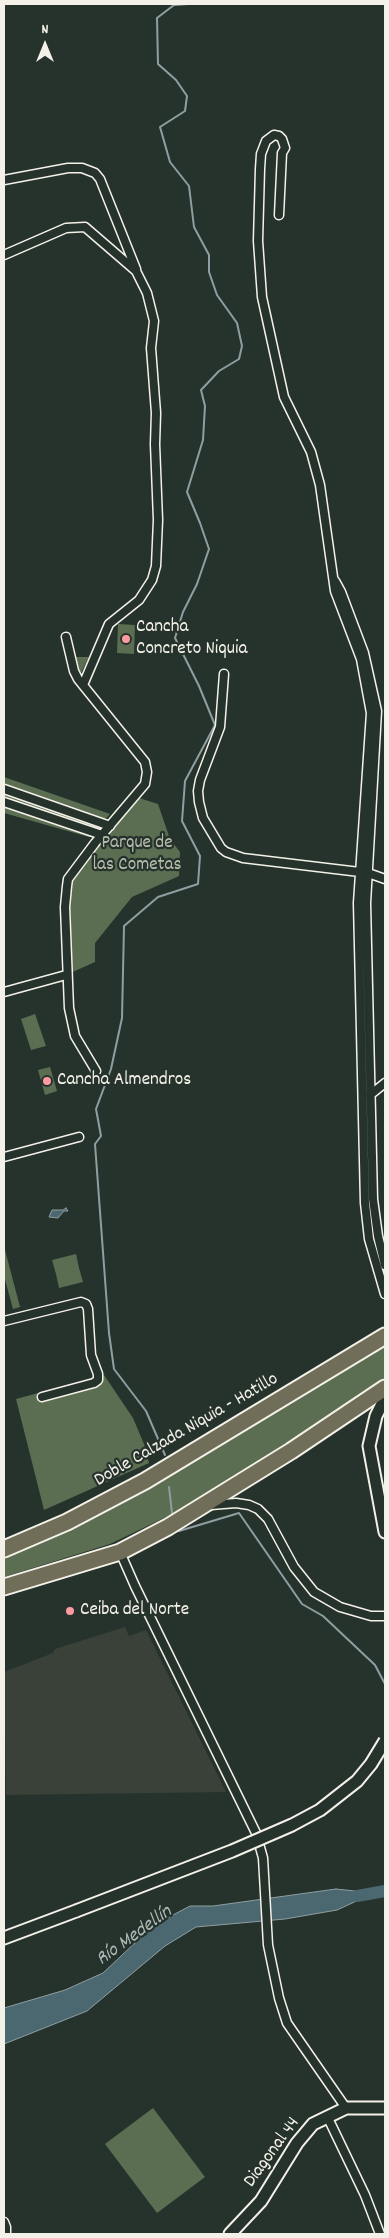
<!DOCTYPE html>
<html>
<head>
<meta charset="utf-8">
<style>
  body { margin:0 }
  #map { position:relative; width:389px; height:2238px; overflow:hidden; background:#26332d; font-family:Dekko,sans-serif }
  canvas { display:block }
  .frame { position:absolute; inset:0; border:5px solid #f4f1e8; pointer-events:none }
  .north { position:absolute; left:20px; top:20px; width:50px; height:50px; -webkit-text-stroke:4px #26332d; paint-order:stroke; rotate:0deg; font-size:14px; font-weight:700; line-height:20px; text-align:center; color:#f4f1e8 }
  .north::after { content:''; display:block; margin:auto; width:18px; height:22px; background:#f4f1e8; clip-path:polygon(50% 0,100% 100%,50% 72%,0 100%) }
</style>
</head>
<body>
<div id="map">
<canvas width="389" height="2238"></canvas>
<div class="frame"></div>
<div class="north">N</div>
</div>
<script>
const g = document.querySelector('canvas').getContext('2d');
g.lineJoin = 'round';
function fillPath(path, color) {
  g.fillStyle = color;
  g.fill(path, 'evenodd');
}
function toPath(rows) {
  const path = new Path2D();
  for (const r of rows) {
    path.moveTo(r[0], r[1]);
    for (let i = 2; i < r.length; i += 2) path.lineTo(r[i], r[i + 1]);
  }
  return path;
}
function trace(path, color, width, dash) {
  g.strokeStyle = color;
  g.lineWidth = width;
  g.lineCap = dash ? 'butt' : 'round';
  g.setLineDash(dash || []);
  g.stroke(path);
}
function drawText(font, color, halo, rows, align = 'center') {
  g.font = font + ' Dekko,sans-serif';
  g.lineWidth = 4.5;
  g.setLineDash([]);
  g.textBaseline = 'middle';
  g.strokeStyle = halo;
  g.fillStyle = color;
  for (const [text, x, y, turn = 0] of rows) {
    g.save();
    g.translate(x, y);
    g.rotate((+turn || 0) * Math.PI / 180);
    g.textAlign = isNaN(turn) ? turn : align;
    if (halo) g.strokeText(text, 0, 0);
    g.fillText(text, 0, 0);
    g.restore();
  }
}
fillPath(toPath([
  [125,1627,129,1636,146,1630,226,1792,6,1795,4,1672,53,1653,55,1649]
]), '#3a4138');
fillPath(toPath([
  [118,624,135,625,134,654,117,653],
  [73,657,89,657,81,673],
  [4,777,110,814,89,837,4,813],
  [136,797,158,804,170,839,180,852,179,876,132,897,95,943,95,962,66,975,69,879],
  [35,1014,46,1046,31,1050,21,1019],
  [50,1067,57,1091,45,1095,38,1070],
  [4,1246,20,1307,13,1309,4,1276],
  [76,1254,79,1268,56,1274,52,1260],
  [79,1268,83,1282,59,1288,56,1274],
  [385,1346,385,1382,191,1505,110,1544,4,1577,4,1555,46,1540,108,1509,271,1411],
  [104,1375,133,1418,144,1444,149,1463,44,1510,16,1399],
  [153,2108,205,2177,157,2213,105,2144]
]), '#5b6e52');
const water = toPath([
  [66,1208,68,1211,64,1211,58,1218,49,1217,52,1210,63,1210,66,1208],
  [336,1889,374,1893,337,1910,285,1919,196,1927,165,1946,87,2011,4,2044,4,2008,65,1990,103,1973,154,1925,190,1906,213,1906,336,1889]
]);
fillPath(water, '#4b6871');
trace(water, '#8f9fa1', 1);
trace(toPath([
  [165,1455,146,1411,114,1369,109,1333,95,1144,101,1136,96,1109,111,1069,122,1018,124,926,158,897,198,884,200,856,182,821,185,781,215,725,199,686,175,638,183,612,197,584,209,549,200,523,187,492,203,440,205,406,201,390,219,371,239,359,242,346,237,323,217,295,209,272,209,255,194,227,189,186,170,162,160,127,185,111,187,96,176,80,158,64,157,18,174,5,188,4],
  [169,1487,172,1513],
  [179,1531,239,1513,302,1604,323,1616,375,1665,385,1684]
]), '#8f9fa1', 2);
trace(toPath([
  [357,1896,385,1891]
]), '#4b6871', 12);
const street = toPath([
  [4,180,68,168,82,168,95,173,100,179,136,269],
  [279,215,282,153,285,148,282,139,279,136,274,135,266,141,261,154,260,169,258,241,262,297,284,397,311,452,320,485,335,591,361,659,371,713,358,903,365,1203,369,1239,385,1294],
  [4,255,66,228,85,227,136,271,147,293,154,321,151,348,156,413,155,444,158,520,156,566,152,580,139,600,109,624,83,685],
  [335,581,341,592,364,653,377,711,366,903,373,1199,378,1236,385,1265],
  [66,637,74,671,78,679,145,762,147,772,145,784,95,843,68,879,67,886,65,907,69,1008,75,1036,96,1071],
  [224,674,220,727,200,780,198,791,199,802,203,818,221,848,226,852,243,858,368,873,385,879],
  [4,789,110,826],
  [4,802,102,835],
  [4,992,66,975],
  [370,1095,385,1083],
  [4,1157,79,1137],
  [4,1321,81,1302,86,1304,88,1309,91,1355,98,1374,98,1380,94,1383,42,1397],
  [211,1505,236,1503,249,1505,258,1509,268,1519,294,1567,314,1592,340,1607,371,1616,385,1616],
  [120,1552,135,1586,256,1833,263,1858,268,1945,279,1998,287,2023,346,2108],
  [327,2116,365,2195,380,2234],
  [4,2222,6,2227,6,2234]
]);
const secondary = toPath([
  [385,1398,376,1416,369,1446,385,1532],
  [4,1938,76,1911],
  [230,2234,261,2201,297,2143,313,2124,346,2108,385,2108]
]);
const highway = toPath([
  [4,1549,67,1522,145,1481,385,1336],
  [4,1587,120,1552,168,1527,291,1451,385,1388]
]);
trace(street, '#f4f1e8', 11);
trace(secondary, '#f4f1e8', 15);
trace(highway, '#f4f1e8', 19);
trace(street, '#26332d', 8);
trace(secondary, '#26332d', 11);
trace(highway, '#706e59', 15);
const secondaryBridge = toPath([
  [76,1911,232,1851,292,1825,320,1810,357,1781,371,1764,385,1741]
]);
trace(secondaryBridge, '#f4f1e8', 15, []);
trace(secondaryBridge, '#26332d', 11);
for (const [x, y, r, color] of [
  [126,639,5,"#ff9aa2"],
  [47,1081,5,"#ff9aa2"],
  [70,1611,5,"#ff9aa2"]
]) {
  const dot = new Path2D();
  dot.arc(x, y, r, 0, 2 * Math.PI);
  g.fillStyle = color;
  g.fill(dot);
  trace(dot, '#26332d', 2);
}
drawText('19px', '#f4f1e8', '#26332d', [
  ["Cancha",136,628],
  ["Concreto Niquia",136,650],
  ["Cancha Almendros",57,1081],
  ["Ceiba del Norte",80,1611]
], 'left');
drawText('19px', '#b7bdac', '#26332d', [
  ["Parque de",137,844],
  ["las Cometas",137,866]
]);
drawText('19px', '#f4f1e8', '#26332d', [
  ["Doble Calzada Niquia - Hatillo",187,1431,-30],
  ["Diagonal 44",273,2153,-54]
]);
drawText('italic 20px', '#b0bab8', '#26332d', [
  ["Río Medellín",135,1937,-36]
]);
</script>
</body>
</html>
